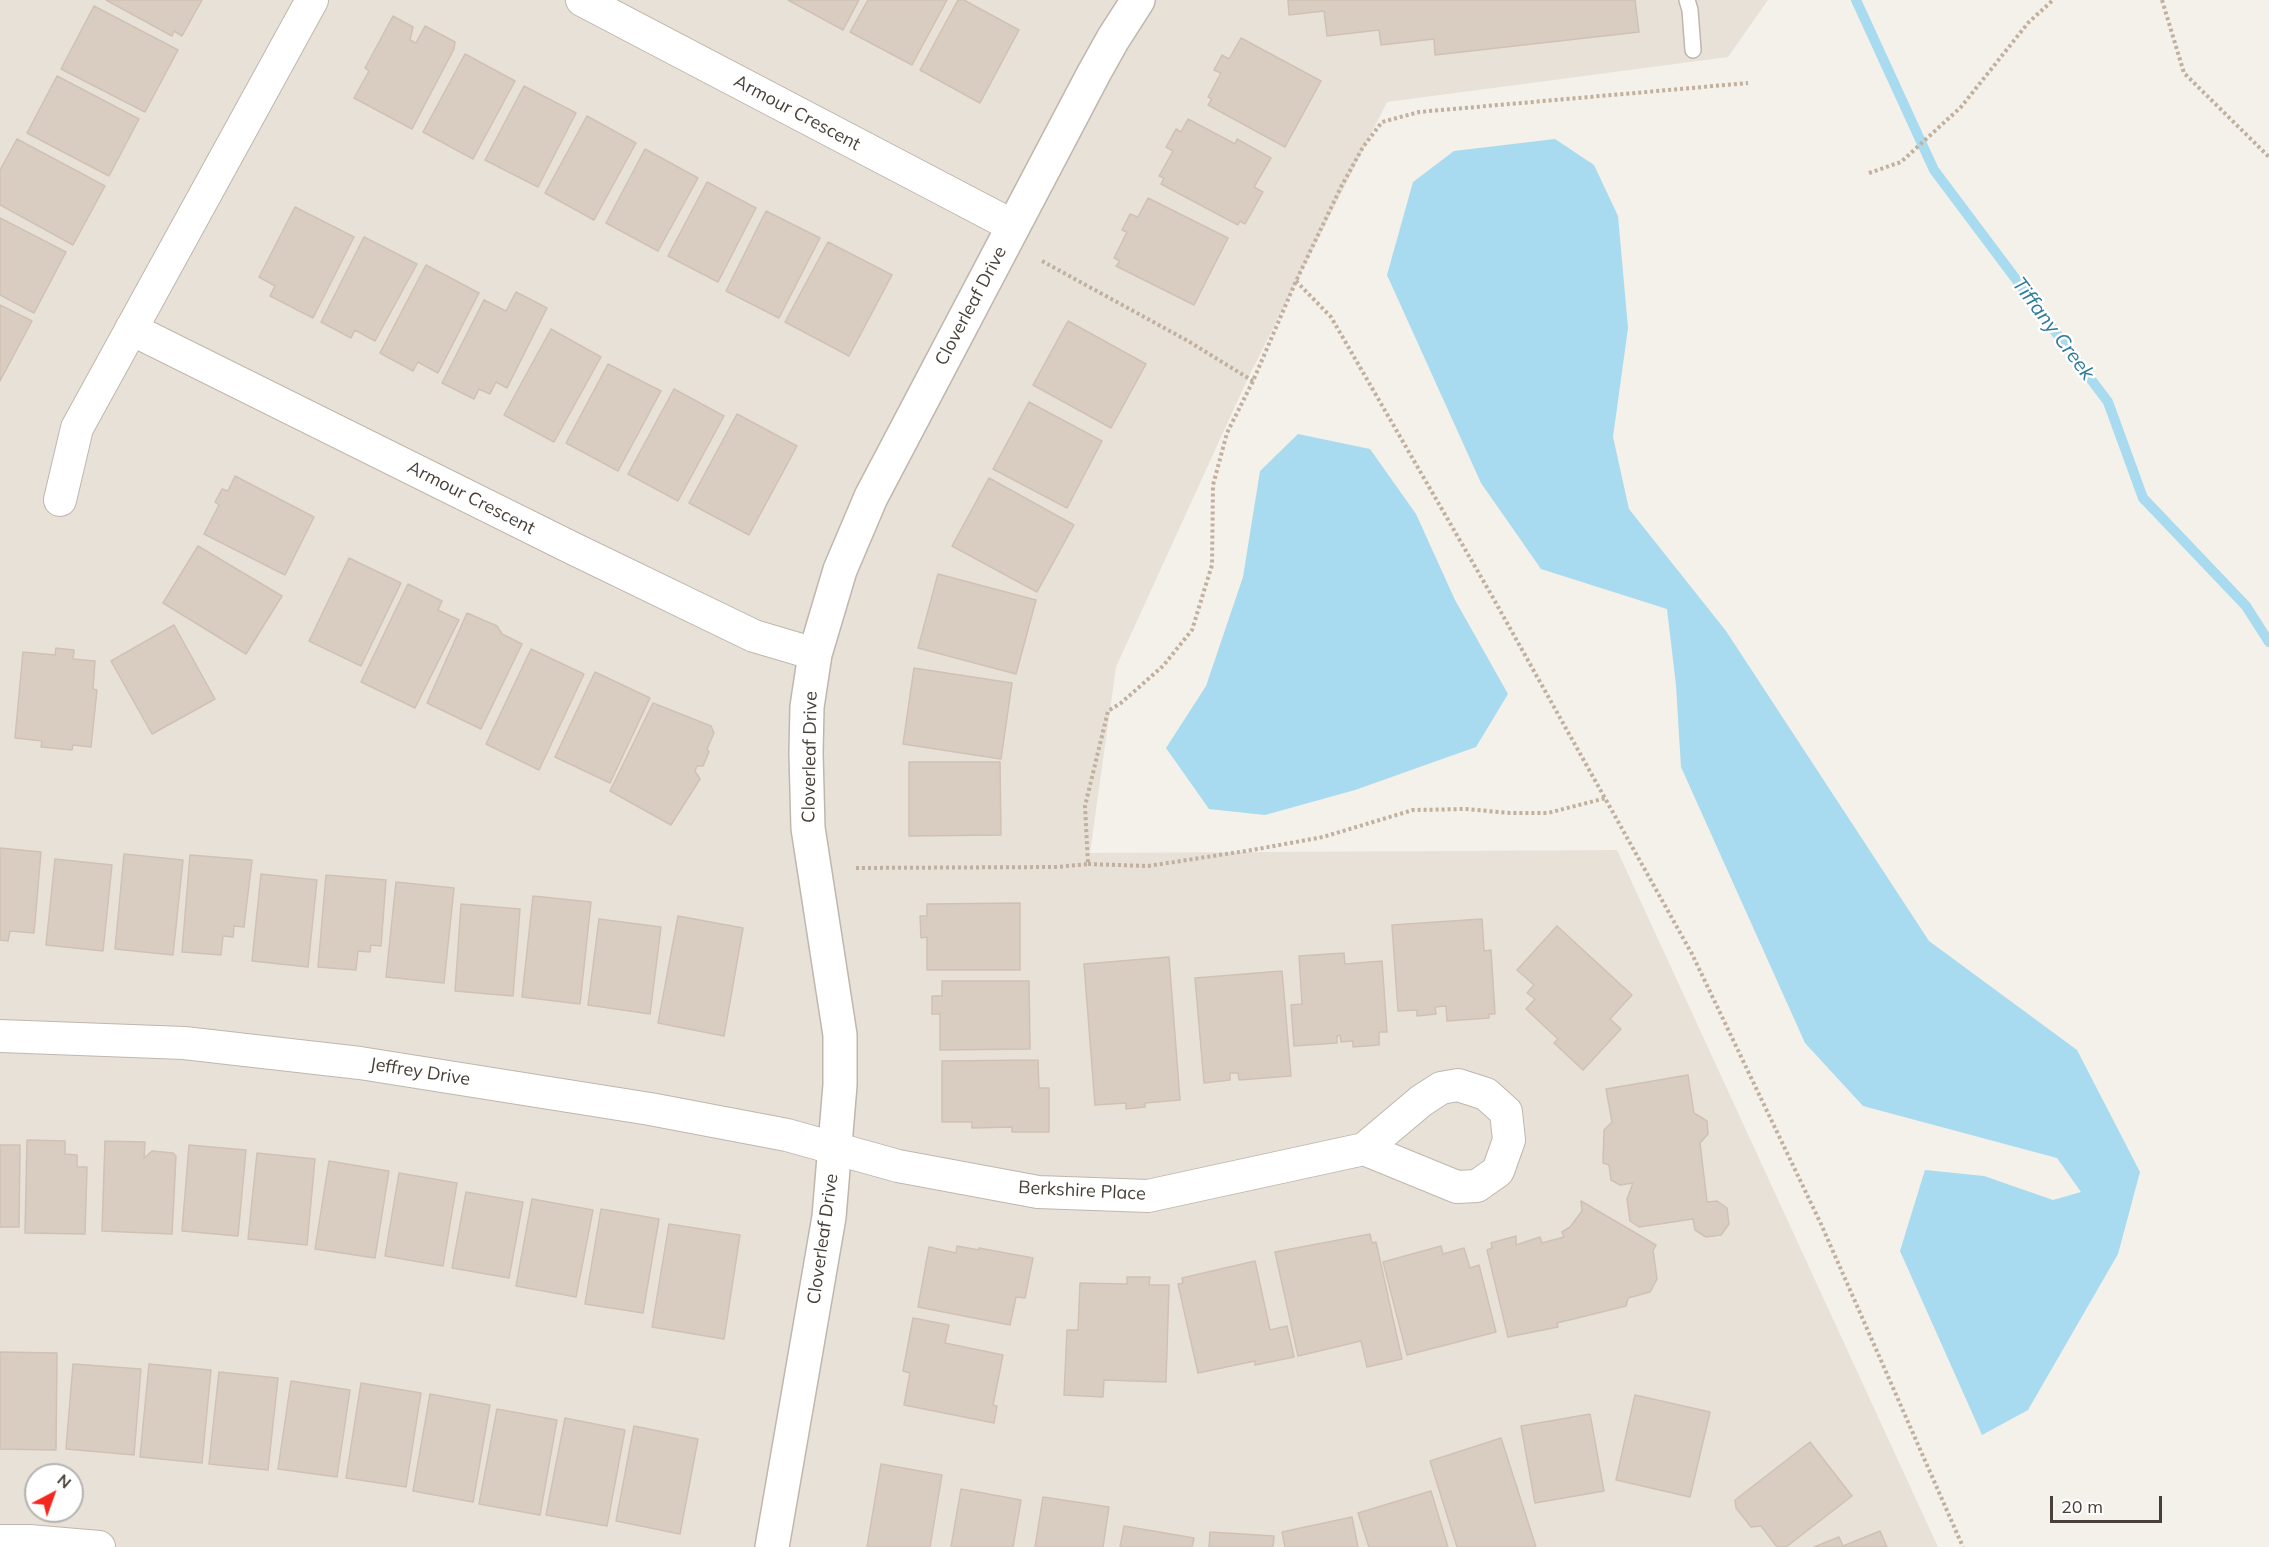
<!DOCTYPE html>
<html>
<head>
<meta charset="utf-8">
<style>
  body { margin:0 }
  #map { position:relative; width:2269px; height:1547px; overflow:hidden; background:#f4f0ea; font-family:Mulish,sans-serif }
  canvas { display:block }
  .north { position:absolute; left:24px; top:1463px; width:60px; height:60px; box-sizing:border-box; background:#fff; border:2px solid #b6b3af; border-radius:50%; rotate:41deg; font-size:16px; font-weight:700; line-height:24px; text-align:center; color:#484038 }
  .north::after { content:''; display:block; margin:auto; width:21px; height:27px; background:#f52721; clip-path:polygon(50% 0,100% 100%,50% 72%,0 100%) }
  .scale { position:absolute; left:2050px; top:1496px; width:112px; height:27px; box-sizing:border-box; border:3px solid #484038; border-top:0; padding-left:8px; font-size:18px; line-height:21px; white-space:nowrap; color:#484038; -webkit-text-stroke:4px #fff; paint-order:stroke }
</style>
</head>
<body>
<div id="map">
<canvas width="2269" height="1547"></canvas>
<div class="north">N</div>
<div class="scale">20 m</div>
</div>
<script>
const g = document.querySelector('canvas').getContext('2d');
g.lineJoin = 'round';
function fillPath(path, color) {
  g.fillStyle = color;
  g.fill(path, 'evenodd');
}
function toPath(rows) {
  const path = new Path2D();
  for (const r of rows) {
    path.moveTo(r[0], r[1]);
    for (let i = 2; i < r.length; i += 2) path.lineTo(r[i], r[i + 1]);
  }
  return path;
}
function trace(path, color, width, dash) {
  g.strokeStyle = color;
  g.lineWidth = width;
  g.lineCap = dash ? 'butt' : 'round';
  g.setLineDash(dash || []);
  g.stroke(path);
}
function drawText(font, color, halo, rows, align = 'center') {
  g.font = font + ' Mulish,sans-serif';
  g.lineWidth = 5;
  g.setLineDash([]);
  g.textBaseline = 'middle';
  g.strokeStyle = halo;
  g.fillStyle = color;
  for (const [text, x, y, turn = 0] of rows) {
    g.save();
    g.translate(x, y);
    g.rotate((+turn || 0) * Math.PI / 180);
    g.textAlign = isNaN(turn) ? turn : align;
    if (halo) g.strokeText(text, 0, 0);
    g.fillText(text, 0, 0);
    g.restore();
  }
}
fillPath(toPath([
  [0,0,1768,0,1728,57,1387,102,1248,378,1116,667,1090,853,1617,850,1938,1547,0,1547],
  [36,1475,72,1475,72,1511,36,1511]
]), '#e8e1d8');
fillPath(toPath([
  [1555,139,1594,165,1618,216,1628,328,1613,437,1629,509,1726,631,1929,941,2077,1050,2140,1172,2118,1254,2028,1410,1982,1435,1900,1251,1925,1170,1984,1176,2053,1200,2081,1192,2057,1158,1863,1106,1805,1043,1681,767,1676,685,1667,609,1541,569,1481,483,1387,275,1413,182,1454,151],
  [1298,434,1370,449,1416,514,1455,600,1508,694,1476,747,1355,790,1265,815,1209,809,1166,748,1206,686,1243,577,1260,471]
]), '#a8dbef');
trace(toPath([
  [1856,0,1934,170,2108,402,2143,498,2246,606,2269,642]
]), '#a8dbef', 10);
const building = toPath([
  [106,0,202,0,182,36,174,31,172,36,106,0],
  [788,0,859,0,843,30,788,0],
  [868,0,947,0,912,65,850,32,868,0],
  [958,0,964,0,1019,30,980,103,920,70,958,0],
  [1288,0,1635,0,1639,32,1435,55,1434,39,1381,45,1379,30,1327,36,1324,11,1289,15,1288,0],
  [94,6,178,50,145,112,61,69,94,6],
  [393,16,413,27,410,40,416,43,425,26,455,42,454,49,412,129,354,98,369,71,365,68,393,16],
  [1241,38,1321,81,1285,147,1208,105,1212,99,1208,97,1221,73,1214,70,1222,55,1229,59,1241,38],
  [465,54,515,81,473,159,423,132,465,54],
  [57,76,139,119,109,176,27,133,57,76],
  [524,86,576,113,538,187,485,160,524,86],
  [587,116,636,143,594,220,545,193,587,116],
  [1188,119,1235,144,1237,139,1271,158,1254,187,1263,192,1245,224,1240,221,1238,225,1161,184,1164,178,1159,176,1173,151,1166,147,1176,129,1181,132,1188,119],
  [17,139,105,186,73,245,0,205,0,170,17,139],
  [645,149,698,178,658,251,606,223,645,149],
  [707,182,756,208,718,282,668,256,707,182],
  [1148,198,1228,238,1194,305,1116,266,1120,261,1114,258,1127,232,1122,230,1130,214,1138,217,1148,198],
  [295,207,354,237,313,318,270,296,275,286,259,277,295,207],
  [766,211,820,238,779,318,726,291,766,211],
  [0,218,66,252,34,313,0,295,0,218],
  [364,237,417,264,375,341,355,330,351,338,321,322,364,237],
  [828,242,892,275,849,356,785,322,828,242],
  [426,265,479,293,438,373,418,362,413,371,380,353,426,265],
  [516,292,547,308,507,388,496,382,490,394,479,389,474,399,442,383,484,300,506,311,516,292],
  [0,305,32,321,0,381,0,305],
  [1068,321,1146,364,1111,428,1033,385,1068,321],
  [551,329,601,357,554,442,504,415,551,329],
  [608,364,661,391,618,471,566,443,608,364],
  [674,389,724,416,678,501,628,474,674,389],
  [1029,402,1102,441,1067,508,993,469,1029,402],
  [737,414,797,446,749,535,689,503,737,414],
  [235,476,314,517,285,575,204,534,219,505,215,502,222,489,228,491,235,476],
  [989,478,1074,525,1037,592,952,546,989,478],
  [198,546,282,596,246,654,163,603,198,546],
  [349,558,401,583,361,666,309,641,349,558],
  [938,574,1036,600,1016,674,918,648,938,574],
  [408,584,442,601,438,610,459,620,415,708,361,682,408,584],
  [467,613,497,626,502,634,522,644,481,729,427,703,467,613],
  [174,625,215,699,152,734,111,661,174,625],
  [56,648,74,650,73,659,95,661,93,689,97,690,91,747,73,745,72,750,41,747,42,741,15,738,23,652,55,655,56,648],
  [531,649,584,674,539,770,486,744,531,649],
  [914,668,1012,683,1001,759,903,744,914,668],
  [595,672,650,698,610,783,555,757,595,672],
  [653,703,711,726,714,733,707,749,709,752,703,766,697,766,695,771,700,779,671,825,610,791,653,703],
  [909,762,1000,762,1001,835,909,836,909,762],
  [0,848,41,852,34,933,10,931,8,941,0,940,0,848],
  [124,854,183,860,173,955,115,949,124,854],
  [190,855,252,860,244,927,234,926,233,937,223,936,221,955,182,952,190,855],
  [55,859,112,865,103,951,46,945,55,859],
  [261,874,317,880,308,967,252,961,261,874],
  [326,875,386,880,381,946,371,945,370,952,358,951,356,970,318,967,326,875],
  [396,882,454,888,444,983,386,977,396,882],
  [533,896,591,902,580,1004,522,997,533,896],
  [1020,903,1020,970,927,970,927,937,921,938,920,916,927,916,927,904,1020,903],
  [461,904,520,909,513,996,455,991,461,904],
  [678,916,743,928,724,1036,658,1023,678,916],
  [599,919,661,927,650,1014,588,1005,599,919],
  [1482,919,1484,951,1491,950,1495,1014,1489,1014,1489,1018,1447,1021,1446,1006,1435,1007,1436,1014,1417,1016,1417,1010,1398,1011,1392,925,1482,919],
  [1557,926,1632,995,1610,1019,1621,1029,1583,1070,1554,1043,1558,1039,1526,1009,1535,999,1527,993,1534,985,1517,970,1557,926],
  [1344,953,1345,964,1382,961,1387,1032,1379,1032,1379,1045,1353,1047,1353,1041,1341,1042,1340,1035,1337,1036,1337,1043,1294,1046,1291,1005,1302,1004,1299,956,1344,953],
  [1169,957,1180,1100,1145,1103,1145,1107,1126,1109,1126,1103,1095,1105,1084,964,1169,957],
  [1282,971,1291,1076,1239,1080,1238,1073,1230,1073,1230,1080,1204,1083,1195,978,1282,971],
  [942,981,1029,981,1030,1049,940,1050,940,1014,932,1014,932,996,942,996,942,981],
  [1038,1060,1039,1088,1049,1088,1049,1132,1012,1132,1012,1127,972,1128,972,1122,942,1122,942,1061,1038,1060],
  [1688,1075,1694,1113,1707,1121,1708,1134,1700,1143,1707,1202,1717,1201,1727,1208,1729,1224,1721,1235,1706,1237,1695,1230,1693,1219,1639,1227,1630,1221,1627,1199,1633,1183,1620,1185,1611,1180,1609,1165,1603,1163,1604,1130,1612,1122,1606,1089,1688,1075],
  [27,1140,65,1141,65,1154,77,1155,77,1167,87,1167,85,1234,25,1233,27,1140],
  [105,1141,145,1142,144,1158,152,1151,173,1153,176,1156,172,1234,102,1231,105,1141],
  [0,1145,20,1145,19,1227,0,1227,0,1145],
  [189,1145,246,1150,238,1236,182,1231,189,1145],
  [257,1153,315,1159,307,1245,248,1239,257,1153],
  [329,1161,389,1171,375,1258,315,1249,329,1161],
  [399,1173,457,1183,443,1266,385,1256,399,1173],
  [466,1192,523,1202,509,1278,452,1268,466,1192],
  [532,1199,593,1210,576,1297,516,1286,532,1199],
  [1581,1201,1656,1245,1653,1250,1657,1279,1650,1292,1628,1298,1626,1306,1557,1323,1558,1327,1508,1337,1487,1250,1492,1248,1491,1243,1516,1236,1516,1245,1540,1237,1542,1243,1564,1237,1562,1232,1570,1227,1582,1211,1581,1201],
  [601,1209,659,1219,643,1313,585,1304,601,1209],
  [669,1224,740,1235,724,1339,652,1327,669,1224],
  [1370,1234,1372,1243,1376,1242,1402,1359,1367,1367,1361,1341,1298,1356,1275,1252,1370,1234],
  [957,1246,979,1250,979,1248,1033,1258,1025,1298,1016,1297,1010,1325,918,1307,929,1247,956,1253,957,1246],
  [1441,1246,1443,1254,1464,1248,1470,1268,1479,1265,1496,1332,1407,1355,1383,1262,1441,1246],
  [1255,1261,1270,1330,1287,1326,1294,1357,1255,1365,1255,1361,1198,1373,1178,1284,1183,1283,1182,1278,1255,1261],
  [1127,1277,1150,1277,1149,1285,1169,1285,1166,1382,1104,1380,1103,1397,1064,1395,1067,1330,1078,1330,1080,1283,1127,1284,1127,1277],
  [913,1318,949,1325,945,1343,1003,1355,993,1405,997,1406,994,1423,904,1405,910,1373,903,1371,913,1318],
  [0,1352,57,1353,56,1450,0,1449,0,1352],
  [73,1364,141,1369,134,1455,66,1449,73,1364],
  [149,1364,211,1370,202,1463,140,1457,149,1364],
  [219,1372,278,1378,268,1470,209,1464,219,1372],
  [291,1381,350,1390,337,1477,278,1469,291,1381],
  [361,1383,421,1393,406,1487,346,1478,361,1383],
  [430,1394,490,1405,473,1502,413,1491,430,1394],
  [1635,1395,1710,1412,1690,1497,1616,1480,1635,1395],
  [497,1409,557,1420,540,1515,479,1504,497,1409],
  [1590,1414,1604,1491,1535,1503,1521,1426,1590,1414],
  [565,1418,625,1430,607,1526,546,1515,565,1418],
  [634,1426,698,1439,680,1534,616,1521,634,1426],
  [1501,1438,1536,1547,1457,1547,1430,1461,1501,1438],
  [1810,1442,1852,1496,1786,1547,1777,1547,1761,1526,1751,1527,1736,1508,1735,1500,1810,1442],
  [881,1464,942,1475,930,1547,867,1547,881,1464],
  [961,1489,1021,1500,1013,1547,951,1547,961,1489],
  [1431,1491,1448,1547,1369,1547,1358,1513,1431,1491],
  [1043,1497,1109,1507,1103,1547,1035,1547,1043,1497],
  [1352,1517,1358,1547,1285,1547,1282,1532,1352,1517],
  [1124,1526,1194,1538,1192,1547,1120,1547,1124,1526],
  [1880,1531,1887,1547,1814,1547,1839,1537,1843,1546,1880,1531],
  [1210,1532,1274,1536,1273,1547,1209,1547,1210,1532]
]);
fillPath(building, '#d9cdc2');
trace(building, '#d0c1b3', 1.5);
const service = toPath([
  [1687,0,1690,10,1693,50]
]);
const minor = toPath([
  [582,0,1013,226],
  [131,329,572,548,754,636,815,654],
  [60,500,77,428,312,0],
  [0,1036,184,1043,360,1063,650,1109,787,1135,898,1166,1038,1192,1148,1196,1364,1149,1457,1187,1477,1186,1498,1171,1509,1140,1506,1112,1486,1094,1458,1085,1441,1088,1421,1101,1364,1149],
  [0,1541,29,1541,99,1547]
]);
const tertiary = toPath([
  [772,1547,829,1217,840,1085,840,1035,808,828,806,753,807,707,815,654,840,570,871,497,1094,73,1113,39,1138,0]
]);
trace(service, '#c0b6ac', 18);
trace(minor, '#c0b6ac', 34);
trace(tertiary, '#c0b6ac', 36);
trace(toPath([
  [2162,0,2184,73,2269,157],
  [1869,173,1901,162,1961,107,2028,23,2053,0],
  [1042,261,1188,341,1253,381],
  [1296,281,1331,317,1492,596,1692,954,1821,1224,1963,1547],
  [1088,864,1148,866,1252,850,1323,837,1413,810,1466,809,1510,813,1548,813,1606,798],
  [856,868,1057,867,1088,864,1085,806,1108,711,1121,703,1163,666,1192,630,1212,565,1213,485,1227,433,1253,381,1296,281,1341,187,1363,147,1382,122,1419,112,1748,83]
]), '#c1b09e', 4, [3, 3]);
trace(service, '#fff', 15);
trace(minor, '#fff', 32);
trace(tertiary, '#fff', 33);
drawText('18px', '#484038', '#fff', [
  ["Armour Crescent",797,113,28],
  ["Cloverleaf Drive",971,306,-62],
  ["Armour Crescent",471,498,27],
  ["Cloverleaf Drive",810,757,-89],
  ["Jeffrey Drive",420,1072,9],
  ["Berkshire Place",1082,1191,3],
  ["Cloverleaf Drive",823,1239,-82]
]);
drawText('italic 20px', '#2e7a9a', '#fff', [
  ["Tiffany Creek",2053,329,53]
]);
</script>
</body>
</html>
